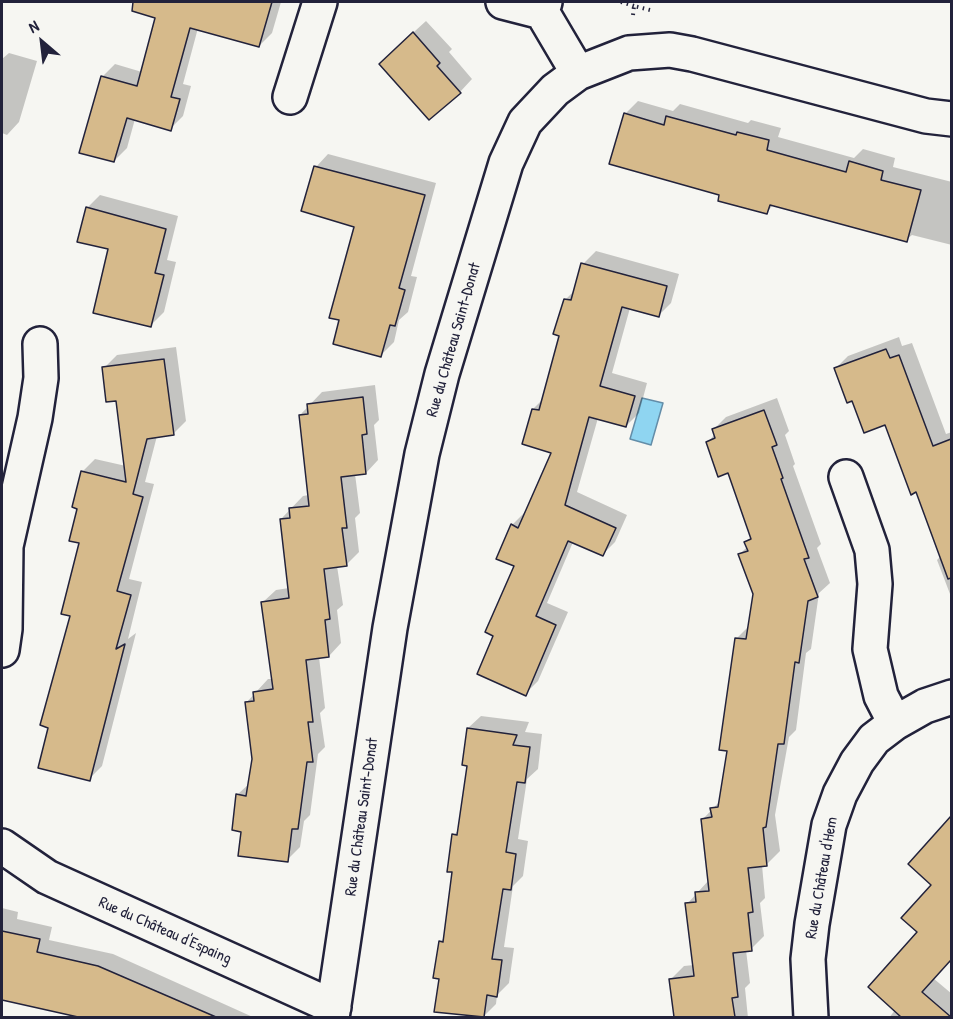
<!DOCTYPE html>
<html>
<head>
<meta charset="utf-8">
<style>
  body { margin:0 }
  #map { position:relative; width:953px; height:1019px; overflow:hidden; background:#f6f6f2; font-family:"Patrick Hand",sans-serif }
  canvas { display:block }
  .frame { position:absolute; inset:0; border:3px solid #22223b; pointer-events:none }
  .north { position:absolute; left:12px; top:12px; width:60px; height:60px; -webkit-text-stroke:4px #f6f6f2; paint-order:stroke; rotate:332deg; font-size:16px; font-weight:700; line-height:24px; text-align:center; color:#22223b }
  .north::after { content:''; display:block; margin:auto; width:21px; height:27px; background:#22223b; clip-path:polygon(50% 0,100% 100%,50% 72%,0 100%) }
</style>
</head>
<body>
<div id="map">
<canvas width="953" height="1019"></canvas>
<div class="frame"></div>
<div class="north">N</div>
</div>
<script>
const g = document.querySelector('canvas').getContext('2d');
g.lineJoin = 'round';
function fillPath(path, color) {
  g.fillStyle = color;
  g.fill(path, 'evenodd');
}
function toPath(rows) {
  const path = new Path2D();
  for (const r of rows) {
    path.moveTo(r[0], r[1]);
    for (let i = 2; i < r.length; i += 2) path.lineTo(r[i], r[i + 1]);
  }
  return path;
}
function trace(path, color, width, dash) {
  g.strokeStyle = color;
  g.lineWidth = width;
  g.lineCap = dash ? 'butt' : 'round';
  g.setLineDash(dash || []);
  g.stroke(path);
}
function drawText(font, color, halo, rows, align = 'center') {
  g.font = font + ' "Patrick Hand",sans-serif';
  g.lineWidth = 4.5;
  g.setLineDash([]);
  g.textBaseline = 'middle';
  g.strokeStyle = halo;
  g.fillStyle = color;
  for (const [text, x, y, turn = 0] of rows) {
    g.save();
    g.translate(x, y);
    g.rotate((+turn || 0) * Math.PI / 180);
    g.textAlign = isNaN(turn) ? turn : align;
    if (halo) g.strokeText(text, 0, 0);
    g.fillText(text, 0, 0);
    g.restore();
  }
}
const water = toPath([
  [642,398,663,403,651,445,630,439,642,398]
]);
fillPath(water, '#8fd5f1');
trace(water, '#638da8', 1.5);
fillPath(toPath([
  [162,2,281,2,272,33,259,46,198,28,183,84,191,86,183,116,170,129,135,119,127,148,114,161,102,77,115,64,142,72],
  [426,21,452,49,449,52,472,79,460,92,393,51],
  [9,53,37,61,19,122,7,135,2,133,2,59],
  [638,101,673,111,680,104,748,123,751,120,781,128,778,137,854,158,863,149,895,158,893,167,952,182,952,245,912,235,906,240,774,204,767,212,721,194,625,114],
  [328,154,436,183,411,276,417,277,408,312,399,320,394,342,381,355,356,226,316,167],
  [100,195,178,216,167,260,176,262,164,312,151,325,87,208],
  [596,251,679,274,671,303,658,316,630,308,612,373,647,383,639,413,626,426,598,418,577,492,627,515,615,542,603,554,573,542,547,603,568,612,538,681,525,694,495,635,516,565,512,525,525,512,553,452,533,409,543,399,561,335,565,300,576,289,583,264],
  [899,337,902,346,912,343,946,434,952,432,950,594,937,560,941,556,916,490,885,423,853,399,835,369,848,356],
  [176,347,186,421,173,434,157,436,145,482,154,484,129,579,142,582,128,639,136,633,102,766,89,779,72,615,81,542,79,508,83,471,95,459,126,466,117,399,104,368,117,355],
  [375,385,379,420,374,425,378,460,366,473,355,474,360,513,355,518,359,552,346,565,337,566,343,605,337,610,341,643,329,656,319,657,325,708,320,713,325,747,318,754,310,815,304,821,300,847,287,860,243,831,238,794,250,783,253,759,246,703,268,679,273,679,263,602,276,590,289,588,281,519,303,496,309,495,300,415,322,392],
  [777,398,789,431,785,435,795,464,793,466,821,544,817,548,830,583,819,593,811,649,806,653,796,730,789,737,775,815,780,851,767,864,762,865,765,898,760,903,764,936,751,949,746,950,750,983,745,988,748,1018,686,1018,671,979,684,966,694,965,687,904,709,880,703,819,721,800,728,750,737,638,749,626,754,594,740,554,747,547,746,542,752,536,728,471,708,442,715,434,713,430,726,417],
  [481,716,529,722,525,732,542,734,538,769,527,779,518,839,528,841,523,876,513,886,504,947,514,948,509,983,497,995,496,1004,483,1017,436,1011,440,978,440,942,445,937,454,871,454,835,459,829,469,764,468,728],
  [950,822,952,958,933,978,952,994,952,1018,889,1018,895,1010],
  [2,908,18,912,17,919,52,927,49,940,113,954,255,1018,75,1018,14,980,2,977]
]), '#0003');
const building = toPath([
  [133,2,272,2,259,47,190,28,171,97,180,99,171,131,127,118,114,162,79,153,101,76,137,86,155,18,132,11,133,2],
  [413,32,440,63,437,66,461,93,429,120,379,64,413,32],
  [624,113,664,125,666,116,736,135,737,132,769,140,767,150,846,172,849,161,883,171,881,180,921,190,907,242,770,205,767,214,718,201,719,195,609,164,624,113],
  [314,166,425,195,399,288,405,290,395,326,390,325,381,357,333,344,339,320,329,318,354,227,301,211,314,166],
  [86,207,166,229,155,273,164,275,151,327,93,313,108,249,77,242,86,207],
  [581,263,667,286,659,317,622,307,600,386,635,396,626,427,589,417,565,505,616,528,603,556,568,541,536,616,556,625,526,696,477,674,493,636,485,632,514,566,496,559,511,524,518,528,551,453,522,444,532,409,539,410,559,336,553,334,564,299,571,300,581,263],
  [886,349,890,358,899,355,933,446,951,439,951,578,948,579,916,492,911,495,885,425,864,433,852,401,847,403,834,368,886,349],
  [164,359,174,435,147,439,133,494,143,497,117,591,131,595,116,649,125,644,90,781,38,768,48,728,40,725,70,616,61,614,79,543,69,541,77,509,72,507,81,471,126,482,116,401,106,402,102,367,164,359],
  [363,397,367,434,362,435,366,474,341,477,347,528,342,528,347,566,324,569,330,619,325,620,329,657,306,660,313,722,308,722,313,762,307,762,298,829,292,829,288,862,238,856,241,832,232,830,236,794,246,796,252,759,245,702,254,701,253,692,273,689,261,602,289,598,280,519,290,518,289,508,309,506,299,415,308,414,307,404,363,397],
  [764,410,777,445,772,447,783,478,781,479,809,558,804,559,818,597,808,601,799,663,795,662,784,744,778,744,766,827,763,828,767,866,748,868,753,912,748,913,752,951,733,953,738,997,732,998,735,1017,674,1017,669,979,694,976,685,903,696,902,695,892,709,891,701,819,712,817,710,808,718,807,727,751,719,750,735,638,746,639,753,594,738,554,748,551,744,542,751,539,728,473,718,477,706,442,715,438,712,429,764,410],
  [467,728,517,735,513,745,530,747,525,783,517,782,506,852,516,854,511,890,503,889,492,959,502,960,497,997,487,995,484,1017,434,1012,439,979,433,978,439,941,443,942,452,872,447,872,452,834,457,835,467,766,462,765,467,728],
  [951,816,951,963,950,961,922,992,951,1017,901,1017,868,987,917,932,901,918,931,885,908,864,951,816],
  [2,931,40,939,37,952,98,966,216,1017,78,1017,2,1000,2,931]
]);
fillPath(building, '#d6ba8b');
trace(building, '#22223b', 1.5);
const minor = toPath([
  [503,2,542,12],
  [545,2,542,12,578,73],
  [290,97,320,2],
  [846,477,872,550,875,584,870,649,881,696,895,723],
  [2,650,5,629,6,546,35,418,41,378,40,344],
  [2,846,47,877,334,1007],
  [332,1018,390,628,422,454,442,374,506,163,525,122,555,90,578,73,629,53,670,50,692,54,926,116,952,119],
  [811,1018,808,959,812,924,829,825,840,794,857,762,874,739,895,723,925,706,952,697]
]);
trace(minor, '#22223b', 38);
trace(toPath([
  [621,2,634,6],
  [633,15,634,6,654,11]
]), '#22223b', 4, [1.5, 4.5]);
trace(minor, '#f6f6f2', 33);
drawText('16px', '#22223b', '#f6f6f2', [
  ["Rue du Château Saint-Donat",454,340,-74],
  ["Rue du Château Saint-Donat",362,817,-82],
  ["Rue du Château d'Hem",822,878,-80],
  ["Rue du Château d'Espaing",165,931,24]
]);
</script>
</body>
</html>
